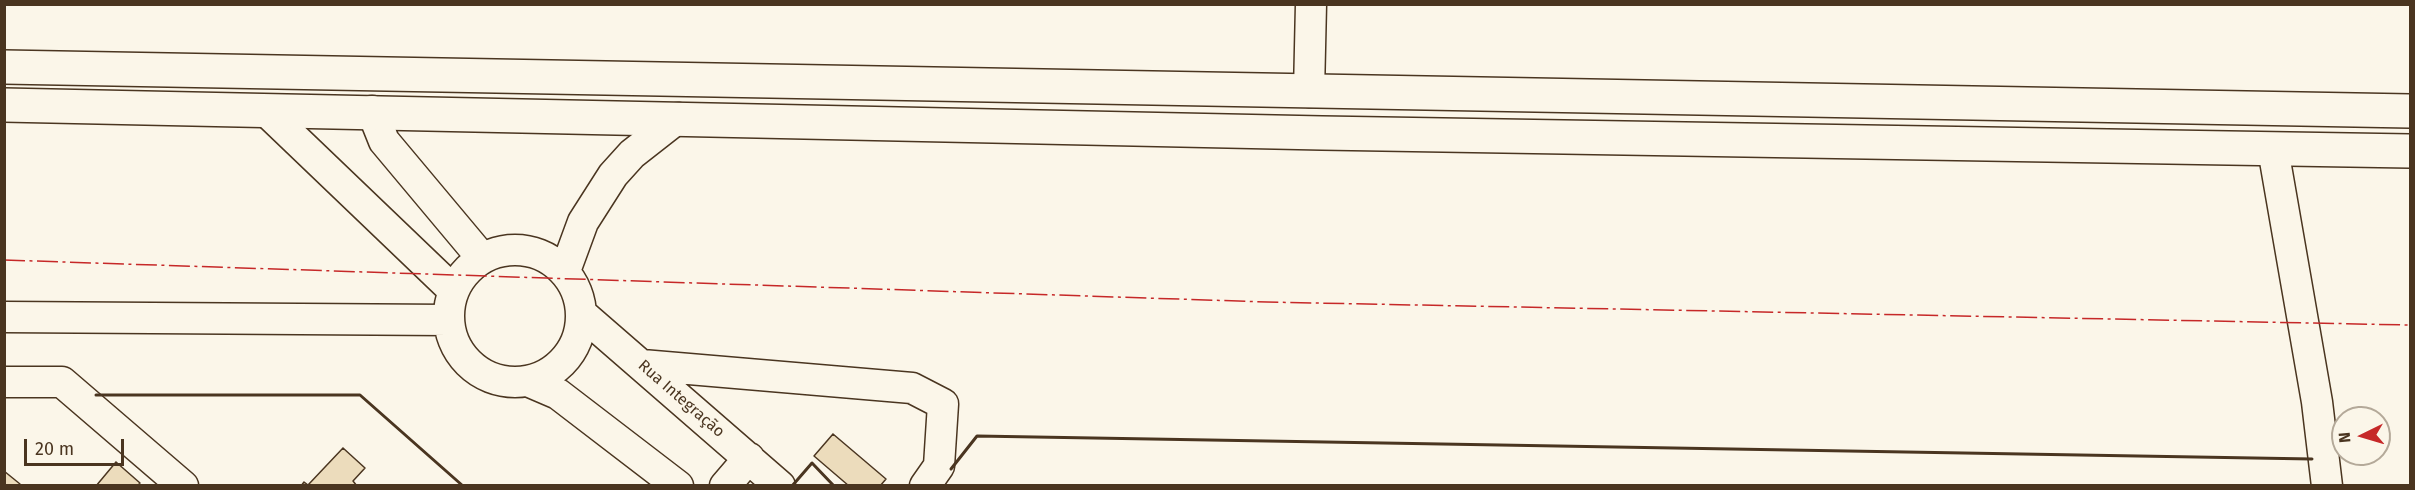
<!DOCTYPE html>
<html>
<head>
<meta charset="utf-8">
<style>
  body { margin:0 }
  #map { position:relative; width:2415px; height:490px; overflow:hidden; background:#fbf6e9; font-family:"Fira Sans",sans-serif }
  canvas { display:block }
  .frame { position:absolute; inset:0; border:6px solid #4a3520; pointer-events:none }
  .north { position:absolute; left:2331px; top:406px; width:60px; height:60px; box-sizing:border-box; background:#fbf6e9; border:2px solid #b4a999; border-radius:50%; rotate:265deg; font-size:16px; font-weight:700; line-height:24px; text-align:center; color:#4a3520 }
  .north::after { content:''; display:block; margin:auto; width:21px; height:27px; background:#c62828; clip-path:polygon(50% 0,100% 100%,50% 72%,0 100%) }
  .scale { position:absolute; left:24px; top:439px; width:100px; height:27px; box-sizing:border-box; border:3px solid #4a3520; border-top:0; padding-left:8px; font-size:18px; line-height:21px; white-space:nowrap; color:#4a3520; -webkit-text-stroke:4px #fbf6e9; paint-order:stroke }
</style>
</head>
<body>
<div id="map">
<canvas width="2415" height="490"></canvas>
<div class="frame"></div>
<div class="north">N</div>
<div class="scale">20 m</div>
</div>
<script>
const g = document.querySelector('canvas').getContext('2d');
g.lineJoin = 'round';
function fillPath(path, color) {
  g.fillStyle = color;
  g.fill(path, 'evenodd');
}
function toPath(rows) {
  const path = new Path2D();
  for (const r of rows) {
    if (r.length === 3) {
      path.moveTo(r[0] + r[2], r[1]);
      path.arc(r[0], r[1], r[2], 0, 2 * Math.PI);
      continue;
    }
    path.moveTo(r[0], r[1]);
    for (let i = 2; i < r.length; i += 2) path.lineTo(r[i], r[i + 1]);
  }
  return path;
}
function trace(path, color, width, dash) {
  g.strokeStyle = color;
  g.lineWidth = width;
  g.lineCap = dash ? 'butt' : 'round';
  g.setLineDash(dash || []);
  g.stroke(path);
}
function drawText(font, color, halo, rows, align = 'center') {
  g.font = font + ' "Fira Sans",sans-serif';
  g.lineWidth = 4.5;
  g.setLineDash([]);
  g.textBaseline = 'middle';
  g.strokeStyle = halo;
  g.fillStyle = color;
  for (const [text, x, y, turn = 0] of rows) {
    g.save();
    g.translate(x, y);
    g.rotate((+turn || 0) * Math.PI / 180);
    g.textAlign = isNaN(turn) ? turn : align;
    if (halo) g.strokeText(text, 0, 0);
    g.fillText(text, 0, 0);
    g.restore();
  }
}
const building = toPath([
  [833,434,886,479,880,486,849,486,814,456,833,434],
  [343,448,365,468,353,481,357,486,301,486,304,482,308,485,343,448],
  [116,462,140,483,137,486,96,486,116,462],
  [116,462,140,483,137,486,96,486,116,462],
  [116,462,140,483,137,486,96,486,116,462],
  [116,462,140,483,137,486,96,486,116,462],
  [116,462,140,483,137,486,96,486,116,462],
  [4,471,20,484,19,486,4,486,4,471]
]);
fillPath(building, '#ecdcbc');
trace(building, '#4a3520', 1.5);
const minor = toPath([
  [1309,92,1311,4],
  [265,110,453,290],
  [372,111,384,141,482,258],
  [2273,149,2317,402,2327,486],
  [515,316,66],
  [565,271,583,222,613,175,632,154,678,118],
  [582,314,780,486],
  [4,317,448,320],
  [642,365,912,388,943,404,939,466,925,486],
  [4,382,62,382,183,486],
  [530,382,558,394,678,486],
  [725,486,749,458]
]);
const primary = toPath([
  [4,67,2410,111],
  [4,105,1322,133,2410,151]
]);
trace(minor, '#4a3520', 33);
trace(primary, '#4a3520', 36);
trace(minor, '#fbf6e9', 30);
trace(primary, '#fbf6e9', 33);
trace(toPath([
  [96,395,360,395,463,486],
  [951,469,977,436,2312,459],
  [792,486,812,463,834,486]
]), '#4a3520', 3);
trace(toPath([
  [4,260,1267,302,2410,325]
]), '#c62828', 1.5, [21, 4.5, 3, 4.5]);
drawText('16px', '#4a3520', '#fbf6e9', [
  ["Rua Integração",681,399,41]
]);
</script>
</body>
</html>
